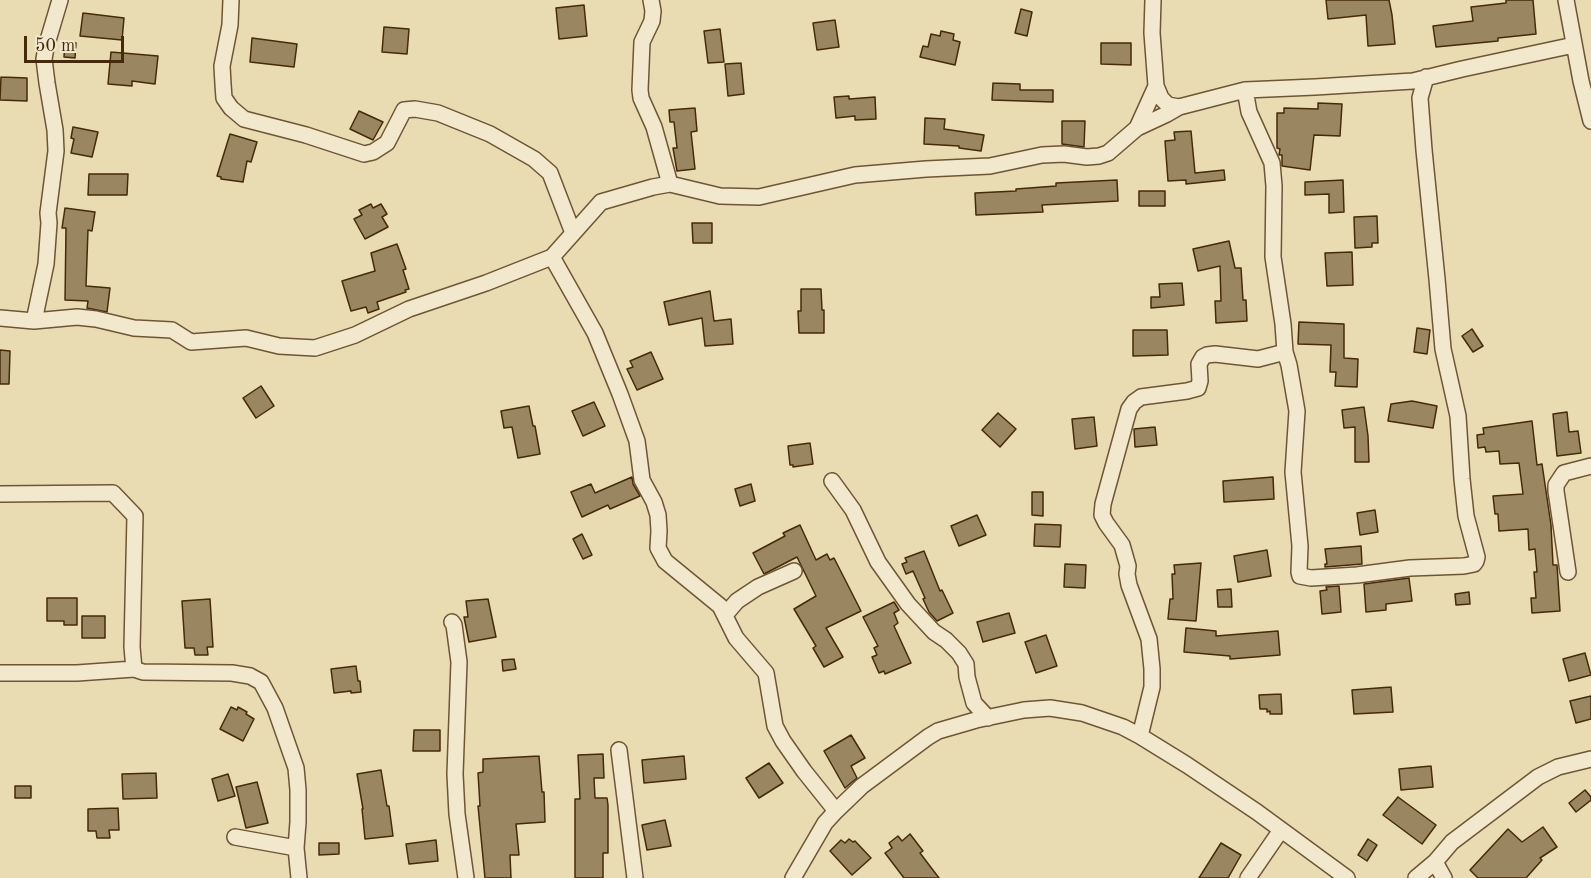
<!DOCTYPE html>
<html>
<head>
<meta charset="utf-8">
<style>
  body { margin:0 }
  #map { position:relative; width:1591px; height:878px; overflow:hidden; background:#e9dcb3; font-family:"Old Standard TT",serif }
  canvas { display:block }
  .scale { position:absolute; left:24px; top:36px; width:100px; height:27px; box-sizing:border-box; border:3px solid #452a0b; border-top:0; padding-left:8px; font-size:18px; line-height:21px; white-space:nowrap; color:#452a0b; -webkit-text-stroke:4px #f1e8ce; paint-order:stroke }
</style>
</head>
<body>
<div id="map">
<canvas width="1591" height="878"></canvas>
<div class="scale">50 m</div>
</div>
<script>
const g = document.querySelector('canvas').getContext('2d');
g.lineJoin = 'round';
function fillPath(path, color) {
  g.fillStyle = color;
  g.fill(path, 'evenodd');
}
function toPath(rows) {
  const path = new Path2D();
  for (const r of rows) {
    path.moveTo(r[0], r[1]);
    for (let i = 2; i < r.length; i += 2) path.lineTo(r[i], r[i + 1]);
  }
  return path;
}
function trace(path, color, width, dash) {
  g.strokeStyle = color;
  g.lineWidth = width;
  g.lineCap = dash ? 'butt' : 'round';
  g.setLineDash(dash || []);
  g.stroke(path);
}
const building = toPath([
  [1326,0,1389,0,1392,15,1395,44,1368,46,1366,15,1328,19,1326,0],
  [1506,0,1533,0,1536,34,1498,38,1498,41,1436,47,1433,26,1473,21,1471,7,1506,3,1506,0],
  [584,5,587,36,559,39,556,8,584,5],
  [1021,9,1032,12,1027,36,1015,33,1021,9],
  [83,13,124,18,122,40,80,36,83,13],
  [835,20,839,47,817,50,813,23,835,20],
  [384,27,409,29,407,54,382,52,384,27],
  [720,29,724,62,708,63,704,31,720,29],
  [941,31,954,34,953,40,960,42,955,65,920,57,923,46,928,47,931,34,940,36,941,31],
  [252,38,297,44,294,67,250,62,252,38],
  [65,42,76,43,75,58,64,57,65,42],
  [1101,43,1131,43,1131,65,1101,64,1101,43],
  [111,52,158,56,155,84,132,81,132,86,108,84,111,52],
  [741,63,744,94,728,96,725,64,741,63],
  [1,77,27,78,27,101,0,100,1,77],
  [993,83,1020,84,1020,90,1053,90,1053,102,992,100,993,83],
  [849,96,849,99,875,97,876,119,855,120,855,116,836,118,834,97,849,96],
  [1318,103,1342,104,1340,136,1314,135,1310,170,1282,166,1282,155,1279,155,1280,149,1277,148,1277,113,1284,113,1284,108,1318,109,1318,103],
  [695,108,697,131,691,132,695,169,677,171,673,148,677,148,674,122,670,122,669,110,695,108],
  [359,111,383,122,373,140,350,129,359,111],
  [925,118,945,119,944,129,984,135,981,151,959,148,959,146,924,144,925,118],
  [1062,121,1085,121,1084,147,1062,144,1062,121],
  [73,127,98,132,92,157,71,153,74,139,71,138,73,127],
  [1191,131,1195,173,1224,170,1225,180,1186,184,1186,180,1168,181,1165,141,1175,140,1174,132,1191,131],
  [230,134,257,142,251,162,247,161,243,182,221,179,221,177,217,176,230,134],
  [89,174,128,174,127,195,88,195,89,174],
  [1117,180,1118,201,1042,205,1043,212,976,215,975,193,1016,191,1016,189,1056,186,1056,183,1117,180],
  [1343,180,1344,212,1329,213,1329,194,1305,195,1305,182,1343,180],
  [1139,191,1165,191,1165,206,1139,206,1139,191],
  [371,204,373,208,381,204,387,214,382,217,388,227,365,239,354,219,362,215,359,210,371,204],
  [65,208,95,212,92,231,88,230,86,286,110,288,107,312,87,308,88,301,65,300,66,228,62,228,65,208],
  [1377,216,1378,243,1372,243,1372,247,1355,248,1354,217,1377,216],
  [692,223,712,223,712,243,693,243,692,223],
  [1229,241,1235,268,1241,268,1243,300,1246,300,1247,321,1216,323,1215,301,1221,301,1220,266,1198,271,1193,249,1229,241],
  [397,244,406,269,403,270,409,289,405,290,406,292,377,302,379,309,368,313,366,307,351,311,342,281,375,271,371,253,397,244],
  [1352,252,1353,285,1327,286,1325,253,1352,252],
  [1182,283,1184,305,1151,308,1151,297,1160,297,1159,284,1182,283],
  [801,289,821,289,822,310,824,310,824,333,799,333,798,311,801,311,801,289],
  [710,291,714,321,731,319,733,344,705,346,702,318,669,325,664,302,710,291],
  [1299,322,1344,324,1344,358,1358,359,1357,387,1335,386,1336,372,1330,372,1331,345,1298,344,1299,322],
  [1417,328,1430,330,1427,354,1414,352,1417,328],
  [1472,329,1483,346,1473,352,1462,336,1472,329],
  [1133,330,1167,330,1168,355,1133,356,1133,330],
  [0,350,10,351,9,384,0,384,0,350],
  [651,352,663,379,637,390,627,369,633,367,630,361,651,352],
  [261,386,274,406,256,418,243,398,261,386],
  [1412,401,1437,406,1433,428,1388,421,1391,404,1412,401],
  [594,402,605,426,583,436,572,411,594,402],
  [529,406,533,426,535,426,540,454,518,458,512,427,504,428,501,411,529,406],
  [1364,407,1368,436,1369,462,1355,462,1355,427,1344,428,1342,410,1364,407],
  [1567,412,1569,432,1578,431,1581,453,1557,456,1553,414,1567,412],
  [998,413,1016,429,1000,447,982,430,998,413],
  [1094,417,1097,446,1075,449,1072,419,1094,417],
  [1532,421,1537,465,1542,464,1551,525,1553,565,1557,565,1560,611,1532,613,1531,598,1536,598,1534,572,1537,572,1535,549,1529,550,1528,529,1499,531,1498,514,1495,514,1493,496,1523,494,1519,463,1500,464,1499,451,1486,452,1485,447,1478,448,1477,435,1484,434,1483,428,1532,421],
  [1155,427,1157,445,1135,447,1134,429,1155,427],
  [810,443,813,464,793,467,793,465,790,465,788,446,810,443],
  [632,477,633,484,640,496,610,509,608,505,582,517,571,492,591,484,595,493,632,477],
  [1273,477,1274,499,1224,502,1223,481,1273,477],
  [751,484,755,501,740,506,735,489,751,484],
  [1032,492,1043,492,1043,516,1032,515,1032,492],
  [1375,510,1378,532,1360,535,1357,513,1375,510],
  [977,515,986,535,959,546,951,526,977,515],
  [1035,524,1061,525,1060,547,1034,546,1035,524],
  [800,525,816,560,827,554,830,560,834,558,861,611,826,628,843,657,824,667,813,648,816,646,794,609,816,596,797,557,764,574,753,553,785,536,783,533,800,525],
  [582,534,592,555,583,559,573,539,582,534],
  [1361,546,1362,564,1325,567,1325,564,1327,564,1325,549,1361,546],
  [1267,550,1271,576,1238,582,1234,556,1267,550],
  [924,551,940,591,942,590,953,613,937,621,929,612,923,599,925,598,913,571,906,574,902,564,907,562,905,558,924,551],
  [1201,563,1196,621,1168,619,1170,599,1173,599,1172,574,1175,574,1174,565,1201,563],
  [1065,564,1086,565,1085,588,1064,587,1065,564],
  [1409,578,1412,601,1386,604,1386,610,1366,612,1364,584,1409,578],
  [1339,586,1341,612,1322,614,1320,591,1327,590,1326,587,1339,586],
  [1231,589,1232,607,1218,607,1217,590,1231,589],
  [1469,592,1470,604,1456,605,1455,594,1469,592],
  [47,598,77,598,77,625,64,625,64,621,47,621,47,598],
  [210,599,213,647,207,647,208,655,195,655,194,648,185,648,182,601,210,599],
  [488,599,496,637,469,642,464,617,468,617,466,601,488,599],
  [894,602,899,610,894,613,898,623,894,626,911,663,885,674,884,671,879,673,872,657,877,655,874,648,878,646,863,617,894,602],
  [1009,613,1015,633,983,642,977,622,1009,613],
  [82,616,105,616,105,638,82,638,82,616],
  [1186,628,1216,631,1216,636,1278,631,1280,655,1230,659,1230,656,1184,652,1186,628],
  [1046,635,1057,666,1036,673,1025,642,1046,635],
  [1585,653,1591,675,1569,681,1563,659,1585,653],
  [514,659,516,669,503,671,502,660,514,659],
  [356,666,358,681,360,681,361,692,351,693,351,691,334,693,331,669,356,666],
  [1391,687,1393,712,1354,714,1352,690,1391,687],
  [1281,694,1282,714,1270,714,1270,711,1267,712,1267,709,1260,709,1259,695,1281,694],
  [1591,696,1591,719,1576,723,1570,701,1591,696],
  [231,707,237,710,238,707,247,712,246,714,254,719,243,741,220,729,231,707],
  [414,730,440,730,440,751,413,751,414,730],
  [851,735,865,758,851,766,857,778,845,788,824,751,851,735],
  [603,754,604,778,594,778,595,798,607,798,608,805,608,853,603,853,603,878,575,878,575,799,580,799,578,755,603,754],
  [539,756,542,792,544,792,545,822,516,824,519,855,510,855,511,878,485,878,478,806,480,806,478,773,483,772,483,759,539,756],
  [684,756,686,779,644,783,642,760,684,756],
  [769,763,783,783,759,798,746,778,769,763],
  [1431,766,1433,787,1401,790,1399,769,1431,766],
  [381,770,387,806,389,806,393,836,365,839,362,809,363,809,357,774,381,770],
  [156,773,157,798,123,799,122,774,156,773],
  [228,774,235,796,218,801,212,779,228,774],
  [257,782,268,823,246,828,236,787,257,782],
  [15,786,31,786,31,798,15,798,15,786],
  [1585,790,1591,797,1591,800,1576,812,1569,803,1585,790],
  [1398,797,1436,825,1422,844,1383,815,1398,797],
  [118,808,119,830,109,830,110,838,97,838,96,831,88,831,88,809,118,808],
  [665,820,671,846,647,850,642,825,665,820],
  [1543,827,1557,847,1540,858,1542,860,1526,878,1478,878,1470,870,1508,829,1522,842,1543,827],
  [910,834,923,851,920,853,939,878,904,878,885,853,892,848,889,843,898,836,902,841,910,834],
  [849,839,853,842,855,841,871,858,852,875,830,851,841,840,845,843,849,839],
  [1368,839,1377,845,1367,861,1358,855,1368,839],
  [436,840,438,861,409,864,406,844,436,840],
  [319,843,339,843,339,854,319,855,319,843],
  [1221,843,1241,855,1228,878,1199,878,1221,843]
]);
fillPath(building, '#9a8762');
trace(building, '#452a0b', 1.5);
const minor = toPath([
  [231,0,230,25,222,66,223,84,224,98,231,108,244,119,306,135,364,154,373,152,387,143,404,110,415,109,438,113,490,134,534,159,550,173,573,233],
  [651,0,653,11,652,21,642,42,640,90,641,98,654,127,670,184],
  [1153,0,1152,33,1156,86,1161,98,1168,105,1179,107],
  [1566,0,1581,81,1591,121],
  [1245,90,1249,112,1272,163,1274,186,1273,257,1283,324,1285,352,1289,365,1297,411,1293,472,1300,546,1299,572,1300,576,1311,578,1357,575,1410,568,1464,566,1474,564,1476,561,1477,557,1466,516,1462,479,1458,416,1443,349,1437,279,1424,150,1420,98,1426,77],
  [1137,128,1156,86],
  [0,318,34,321,77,317,96,319,134,328,172,330,191,342,246,338,279,346,315,348,355,335,409,309,486,283,552,257],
  [34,321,46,264,49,223,48,213,56,151,55,130,47,83,44,59,46,47,60,0],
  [832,481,853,510,878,562,908,604,934,632,946,640,959,653,966,664,967,677,974,703,988,718],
  [0,494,113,493,135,516,132,647,134,669,143,672,232,673,250,676,261,682,275,708,296,768,298,790,298,822,296,848,299,878],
  [1568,572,1556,491,1556,485,1564,473,1591,466],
  [725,615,737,601,758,587,794,571],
  [452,622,454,625,459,662,455,774,457,814,466,878],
  [0,673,77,673,134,669],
  [1140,736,1152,687,1152,669,1149,639,1129,585,1127,574,1128,566,1122,545,1106,523,1102,515,1103,504,1129,409,1134,402,1141,397,1187,391,1198,388,1200,381,1199,364,1203,357,1207,355,1215,354,1258,359,1285,352],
  [619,750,635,878],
  [836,811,804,771,783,741,775,726,766,673,736,638,720,606,665,561,658,548,659,531,658,515,654,502,642,480,637,441,620,394,595,333,552,257,601,202,653,187,670,184,720,196,759,197,855,175,926,169,990,166,1042,155,1064,154,1087,157,1099,156,1108,153,1137,128,1167,114,1179,107,1245,90,1315,87,1413,81,1462,69,1574,45],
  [235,837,296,848],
  [1435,862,1444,878],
  [793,878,825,823,836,811,862,786,928,737,938,731,976,720,1024,710,1050,708,1082,713,1123,727,1140,736,1187,765,1257,812,1347,878],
  [1248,878,1281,830],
  [1416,878,1435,862,1452,842,1538,777,1558,767,1591,759]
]);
trace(minor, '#6e5635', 18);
trace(minor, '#f1e8ce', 15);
</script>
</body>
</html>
